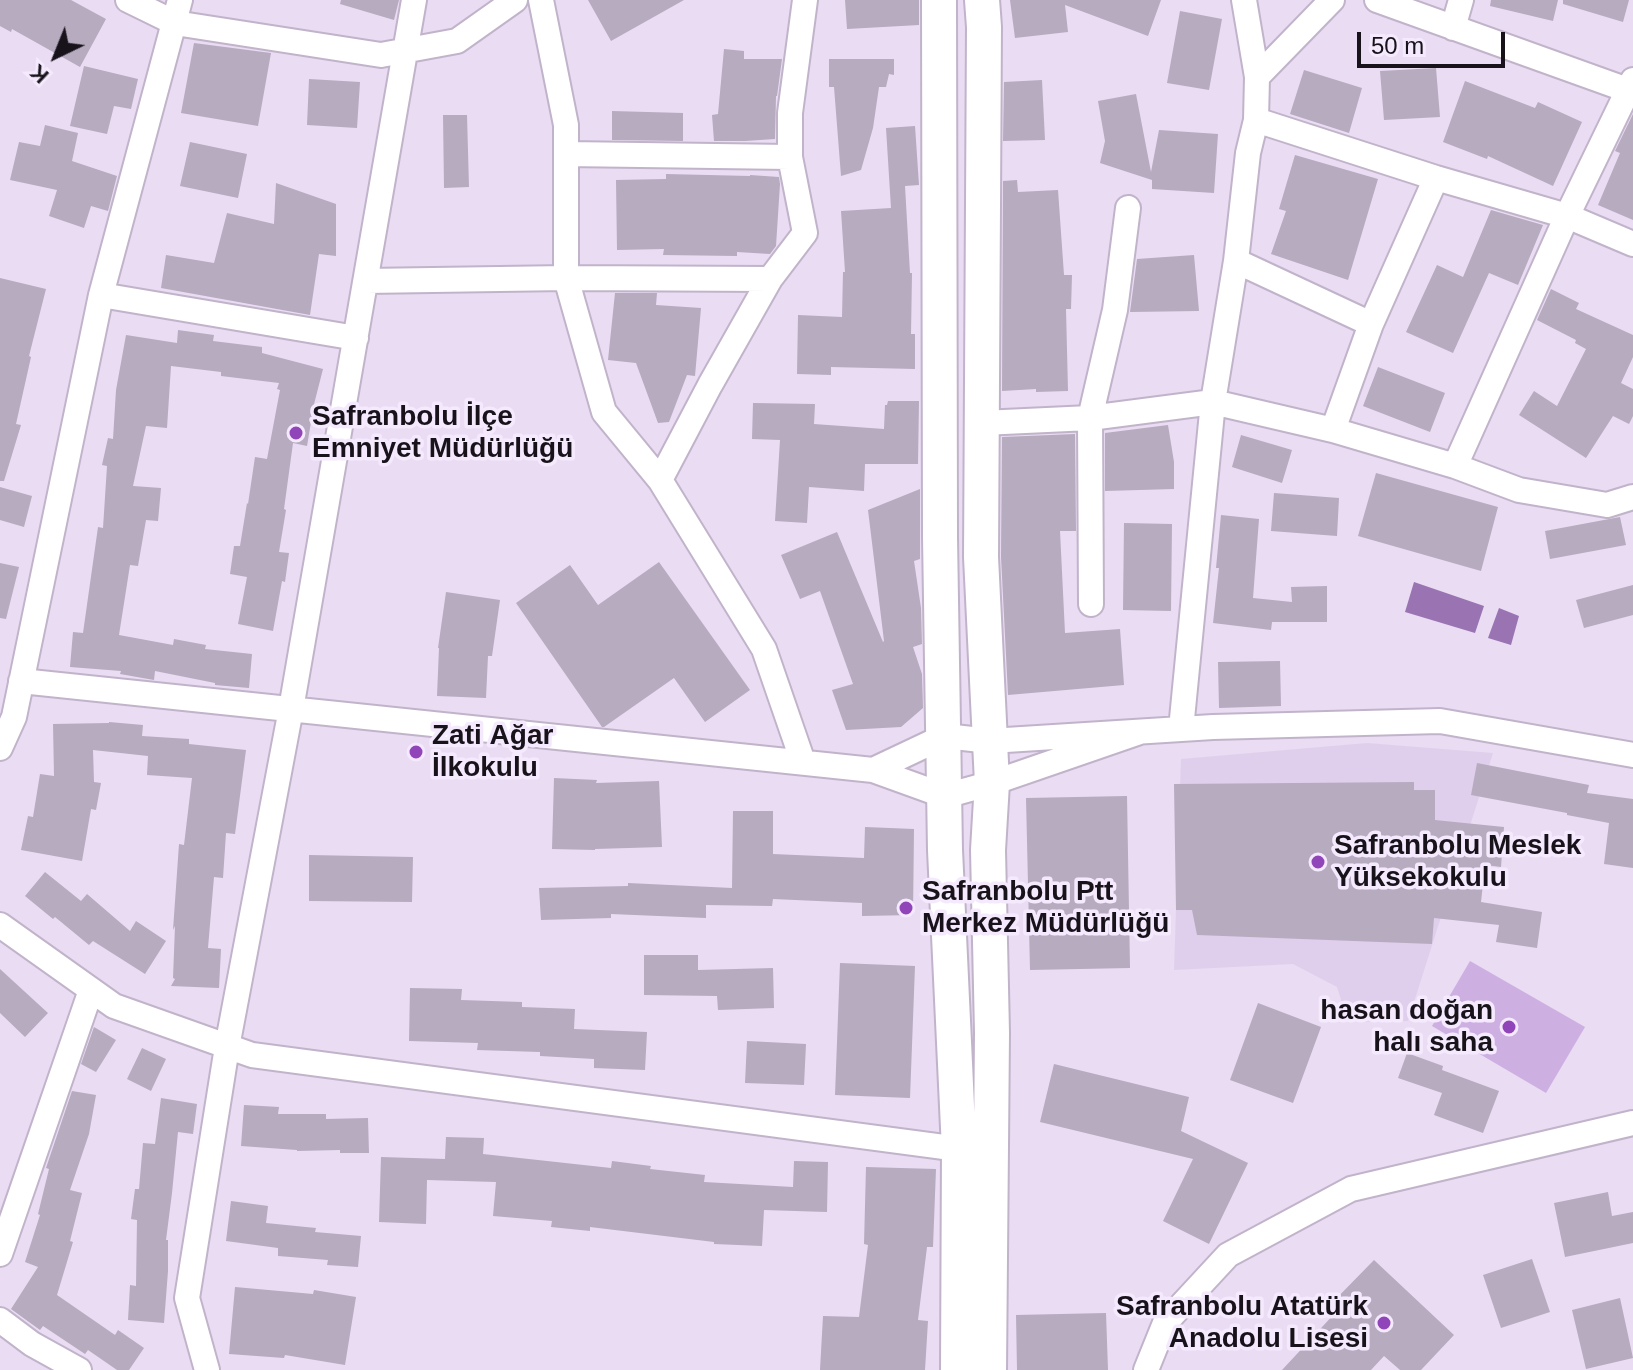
<!DOCTYPE html>
<html>
<head>
<meta charset="utf-8">
<style>
  body { margin:0 }
  #map { position:relative; width:1633px; height:1370px; overflow:hidden; background:#e9dcf3; font-family:Arial,sans-serif }
  canvas { display:block }
  .north { position:absolute; left:16px; top:16px; width:80px; height:80px; -webkit-text-stroke:6px #f5eafd; paint-order:stroke; rotate:223deg; font-size:22px; font-weight:700; line-height:32px; text-align:center; color:#18131b }
  .north::after { content:''; display:block; margin:auto; width:28px; height:36px; background:#18131b; clip-path:polygon(50% 0,100% 100%,50% 72%,0 100%) }
  .scale { position:absolute; left:1357px; top:32px; width:148px; height:36px; box-sizing:border-box; border:4px solid #18131b; border-top:0; padding-left:10px; font-size:24px; line-height:28px; white-space:nowrap; color:#18131b; -webkit-text-stroke:6px #f5eafd; paint-order:stroke }
</style>
</head>
<body>
<div id="map">
<canvas width="1633" height="1370"></canvas>
<div class="north">K</div>
<div class="scale">50 m</div>
</div>
<script>
const g = document.querySelector('canvas').getContext('2d');
g.lineJoin = 'round';
function fillPath(path, color) {
  g.fillStyle = color;
  g.fill(path, 'evenodd');
}
function toPath(rows) {
  const path = new Path2D();
  for (const r of rows) {
    path.moveTo(r[0], r[1]);
    for (let i = 2; i < r.length; i += 2) path.lineTo(r[i], r[i + 1]);
  }
  return path;
}
function trace(path, color, width, dash) {
  g.strokeStyle = color;
  g.lineWidth = width;
  g.lineCap = dash ? 'butt' : 'round';
  g.setLineDash(dash || []);
  g.stroke(path);
}
function drawText(font, color, halo, rows, align = 'center') {
  g.font = font + ' Arial,sans-serif';
  g.lineWidth = 7;
  g.setLineDash([]);
  g.textBaseline = 'middle';
  g.strokeStyle = halo;
  g.fillStyle = color;
  for (const [text, x, y, turn = 0] of rows) {
    g.save();
    g.translate(x, y);
    g.rotate((+turn || 0) * Math.PI / 180);
    g.textAlign = isNaN(turn) ? turn : align;
    if (halo) g.strokeText(text, 0, 0);
    g.fillText(text, 0, 0);
    g.restore();
  }
}
fillPath(toPath([
  [1367,743,1493,753,1408,1021,1348,1022,1337,987,1293,964,1174,970,1181,759]
]), '#e0cfec');
fillPath(toPath([
  [1470,961,1585,1027,1546,1093,1432,1026]
]), '#cdafe2');
fillPath(toPath([
  [1414,582,1484,606,1475,633,1405,612],
  [1499,608,1519,616,1511,645,1488,638]
]), '#9a73b3');
fillPath(toPath([
  [0,0,71,0,106,19,80,67,12,29,11,32,0,26],
  [341,0,399,0,394,20,340,4],
  [588,0,684,0,611,41],
  [845,0,919,0,919,25,847,29],
  [1010,0,1161,0,1148,36,1065,5,1068,32,1015,38],
  [1491,0,1558,0,1553,21,1490,6],
  [1563,0,1629,0,1623,22,1563,4],
  [1180,11,1222,19,1209,90,1167,83],
  [194,43,271,53,258,126,181,113],
  [724,49,744,51,744,59,782,59,777,96,776,96,775,139,745,141,714,141,712,115,718,114],
  [829,59,894,59,894,75,889,74,886,87,879,87,873,128,861,170,841,176,834,87,829,87],
  [84,66,138,79,131,109,114,106,107,134,70,126],
  [1436,68,1440,117,1384,120,1380,71],
  [1304,70,1362,88,1349,133,1290,114],
  [309,79,360,82,357,128,307,125],
  [1042,80,1045,140,1003,141,1004,82],
  [1465,81,1535,108,1538,102,1582,122,1553,186,1488,156,1487,159,1443,142],
  [1136,94,1151,172,1159,130,1218,134,1214,193,1152,189,1152,180,1100,163,1105,141,1098,101],
  [612,111,683,113,683,141,612,140],
  [1633,114,1633,220,1598,205,1620,153,1615,151],
  [443,115,467,115,469,187,444,188],
  [45,125,78,133,72,161,117,176,108,211,91,206,84,228,49,216,57,190,10,180,19,142,40,146],
  [915,126,919,185,905,186,910,273,912,273,911,334,915,334,915,369,831,367,831,375,797,374,798,315,842,317,843,272,845,272,841,211,891,208,886,128],
  [190,142,247,154,238,198,180,186],
  [1295,155,1378,179,1348,280,1271,254,1286,211,1279,209],
  [666,174,750,176,750,175,779,177,780,184,776,246,770,254,737,252,737,256,663,255,664,249,617,250,616,180,666,179],
  [1017,180,1018,192,1058,190,1064,275,1072,275,1071,309,1066,309,1068,391,1036,392,1036,389,1002,391,1003,181],
  [276,183,336,204,336,256,319,254,310,315,161,288,166,255,214,263,227,213,274,224],
  [1491,210,1543,225,1518,285,1489,273,1453,353,1406,332,1437,265,1463,277],
  [1194,255,1199,311,1130,312,1137,259],
  [0,278,46,289,29,356,31,357,16,424,21,425,4,481,0,481],
  [1551,289,1579,303,1576,309,1633,335,1633,357,1621,383,1633,389,1633,416,1629,424,1613,416,1586,458,1519,415,1534,391,1557,406,1586,349,1575,343,1576,340,1537,320],
  [615,293,657,293,656,305,701,308,695,376,687,375,669,422,658,423,636,363,608,360],
  [178,330,214,335,213,341,262,347,262,353,323,369,311,416,312,416,307,446,293,443,284,509,286,510,279,552,289,553,285,582,282,581,273,631,238,624,247,577,230,574,234,546,240,546,247,503,248,504,255,457,267,459,280,390,277,389,279,383,221,376,221,372,171,366,167,428,146,426,133,486,161,488,158,521,146,520,138,566,130,565,119,635,173,645,174,639,206,645,205,649,252,654,249,688,215,685,215,683,155,671,154,680,120,674,121,671,70,667,73,632,83,633,98,527,103,528,107,466,102,465,108,438,113,439,116,390,126,335,177,343],
  [1378,367,1445,393,1430,432,1363,406],
  [888,401,919,401,918,464,865,464,864,491,809,487,807,523,775,521,780,440,752,439,753,403,815,404,814,424,884,429,885,405,887,405],
  [1168,425,1174,462,1174,489,1105,491,1105,433],
  [1075,434,1076,531,1060,531,1065,633,1120,629,1124,685,1008,695,1001,557,1002,437],
  [1241,435,1292,450,1282,483,1232,467],
  [1376,473,1498,507,1481,571,1358,536],
  [0,487,32,496,24,527,0,520],
  [920,489,920,559,914,561,921,608,922,644,913,647,922,674,923,708,901,727,846,730,832,690,853,684,820,591,800,599,781,555,837,532,883,642,884,641,868,510],
  [1274,493,1339,498,1337,536,1271,531],
  [1221,515,1259,519,1253,598,1292,602,1291,587,1327,586,1327,622,1272,622,1271,630,1213,623,1219,568,1216,568],
  [1620,517,1626,545,1550,559,1545,531],
  [1124,523,1172,524,1171,611,1123,610],
  [659,562,750,690,705,722,674,678,604,727,602,727,516,603,570,565,598,605],
  [0,563,19,567,6,619,0,618],
  [1633,585,1633,615,1584,628,1576,600],
  [446,592,500,600,492,656,488,656,486,698,437,696,439,648,438,648],
  [1280,661,1281,706,1219,708,1218,662],
  [109,722,143,725,142,736,189,739,189,744,246,750,235,834,226,833,223,878,214,877,208,948,221,949,219,988,171,986,175,979,173,978,175,926,173,930,179,844,184,845,192,778,147,775,148,756,93,750,94,782,101,783,96,810,91,809,82,861,21,850,28,816,33,817,40,774,54,776,53,724,109,723],
  [1477,763,1589,785,1587,793,1633,799,1633,868,1604,864,1609,823,1567,815,1567,813,1471,795],
  [554,778,597,780,596,783,659,781,662,847,595,849,595,850,552,849],
  [1414,782,1414,790,1435,790,1435,820,1504,827,1501,867,1485,865,1481,902,1542,912,1537,948,1496,942,1499,925,1434,918,1432,944,1197,935,1192,910,1176,910,1174,784],
  [1127,796,1130,968,1030,970,1026,798],
  [733,811,773,811,773,854,864,858,865,827,914,829,913,915,862,916,862,903,773,899,772,906,706,905,706,918,611,914,611,918,541,920,539,888,628,886,628,883,732,888],
  [309,855,413,857,412,902,309,901],
  [45,872,81,901,87,894,130,931,136,921,166,941,145,974,93,941,89,945,55,917,53,919,25,896],
  [644,955,698,955,698,970,773,968,774,1008,718,1010,717,996,644,995],
  [840,963,915,966,910,1098,835,1095],
  [0,969,48,1013,25,1037,0,1013],
  [410,988,462,989,461,1000,522,1002,522,1007,575,1009,574,1029,647,1032,645,1070,594,1068,594,1059,540,1056,540,1052,477,1050,478,1043,409,1041],
  [1258,1003,1321,1027,1293,1103,1230,1080],
  [94,1027,116,1040,96,1072,81,1064],
  [747,1041,806,1044,804,1085,745,1083],
  [142,1048,166,1059,151,1091,127,1079],
  [1407,1053,1443,1066,1442,1070,1499,1091,1483,1133,1434,1115,1442,1093,1398,1078],
  [1054,1064,1189,1097,1181,1131,1248,1163,1209,1244,1163,1221,1193,1159,1040,1122],
  [72,1091,96,1095,89,1134,70,1190,82,1193,70,1241,73,1242,57,1295,115,1335,118,1330,144,1348,129,1370,117,1370,88,1350,85,1354,43,1326,40,1330,11,1309,38,1267,25,1262,40,1215,38,1214,49,1169,46,1168],
  [161,1098,197,1104,193,1134,178,1132,172,1193,166,1240,168,1240,168,1271,164,1323,128,1320,130,1285,136,1286,137,1220,131,1219,135,1189,139,1189,143,1143,155,1144],
  [244,1105,279,1107,278,1114,326,1114,326,1119,368,1118,369,1153,340,1153,340,1150,297,1151,297,1150,241,1146],
  [446,1137,484,1138,483,1154,611,1168,612,1161,651,1166,650,1169,705,1175,704,1182,793,1187,794,1161,828,1162,827,1212,764,1210,762,1246,714,1244,714,1242,590,1227,590,1231,551,1227,552,1221,493,1216,496,1182,427,1180,426,1224,379,1222,381,1157,445,1159],
  [866,1167,936,1169,933,1247,927,1247,918,1320,928,1321,925,1370,820,1370,823,1316,859,1317,868,1245,864,1244],
  [1608,1192,1612,1216,1633,1212,1633,1243,1565,1257,1554,1203],
  [231,1201,268,1206,266,1223,316,1228,315,1232,361,1236,358,1267,327,1265,328,1260,278,1256,278,1248,226,1241],
  [1532,1259,1550,1312,1501,1328,1483,1275],
  [1374,1260,1454,1335,1421,1370,1400,1370,1384,1356,1371,1370,1282,1370,1336,1312,1330,1305],
  [235,1287,313,1294,314,1290,356,1297,345,1365,285,1355,284,1358,229,1354],
  [1620,1298,1633,1358,1586,1369,1572,1310],
  [1106,1313,1108,1370,1017,1370,1016,1315]
]), '#b7abc0');
const street = toPath([
  [128,0,175,23,381,55,457,41,515,0],
  [541,0,566,125,566,278,604,412,660,480,764,649,803,762],
  [1377,0,1633,92],
  [1453,28,1461,0],
  [1257,77,1332,0],
  [1256,120,1436,178,1567,216,1633,244],
  [566,154,790,157],
  [1236,261,1371,324,1436,178],
  [366,281,566,278,770,279],
  [101,295,356,338],
  [982,423,1090,418,1213,402,1333,430,1455,466,1519,490,1607,505,1633,497],
  [1333,430,1371,324],
  [1455,466,1567,216,1633,80],
  [660,480,710,385,770,279,805,233,790,157,790,113,805,0],
  [1091,604,1090,418,1115,310,1128,208],
  [21,681,873,770,945,796,992,783,1140,732],
  [1181,729,1213,402,1236,261,1248,153,1256,120,1257,77,1244,0],
  [0,748,14,717,101,295,180,0],
  [873,770,945,736,990,741,1213,727,1440,721,1633,755],
  [0,925,114,1006,252,1055,959,1149],
  [0,1254,91,990],
  [0,1320,32,1344,79,1370],
  [207,1370,187,1298,227,1047,291,709,414,0],
  [1146,1370,1165,1323,1228,1255,1351,1189,1633,1123]
]);
const secondary = toPath([
  [939,0,940,537,945,850,959,1149,958,1370],
  [982,0,984,27,981,557,992,783,988,850,992,1033,989,1370]
]);
trace(street, '#c1b4ca', 28);
trace(secondary, '#c1b4ca', 38);
trace(street, '#fff', 24);
trace(secondary, '#fff', 34);
for (const [x, y, r, color] of [
  [296,433,8,"#9046b9"],
  [416,752,8,"#9046b9"],
  [1318,862,8,"#9046b9"],
  [906,908,8,"#9046b9"],
  [1509,1027,8,"#9046b9"],
  [1384,1323,8,"#9046b9"]
]) {
  const dot = new Path2D();
  dot.arc(x, y, r, 0, 2 * Math.PI);
  g.fillStyle = color;
  g.fill(dot);
  trace(dot, '#f5eafd', 3);
}
drawText('bold 28px', '#18131b', '#f5eafd', [
  ["Safranbolu İlçe",312,417],
  ["Emniyet Müdürlüğü",312,449],
  ["Zati Ağar",432,736],
  ["İlkokulu",432,768],
  ["Safranbolu Meslek",1334,846],
  ["Yüksekokulu",1334,878],
  ["Safranbolu Ptt",922,892],
  ["Merkez Müdürlüğü",922,924],
  ["hasan doğan",1493,1011,"right"],
  ["halı saha",1493,1043,"right"],
  ["Safranbolu Atatürk",1368,1307,"right"],
  ["Anadolu Lisesi",1368,1339,"right"]
], 'left');
</script>
</body>
</html>
